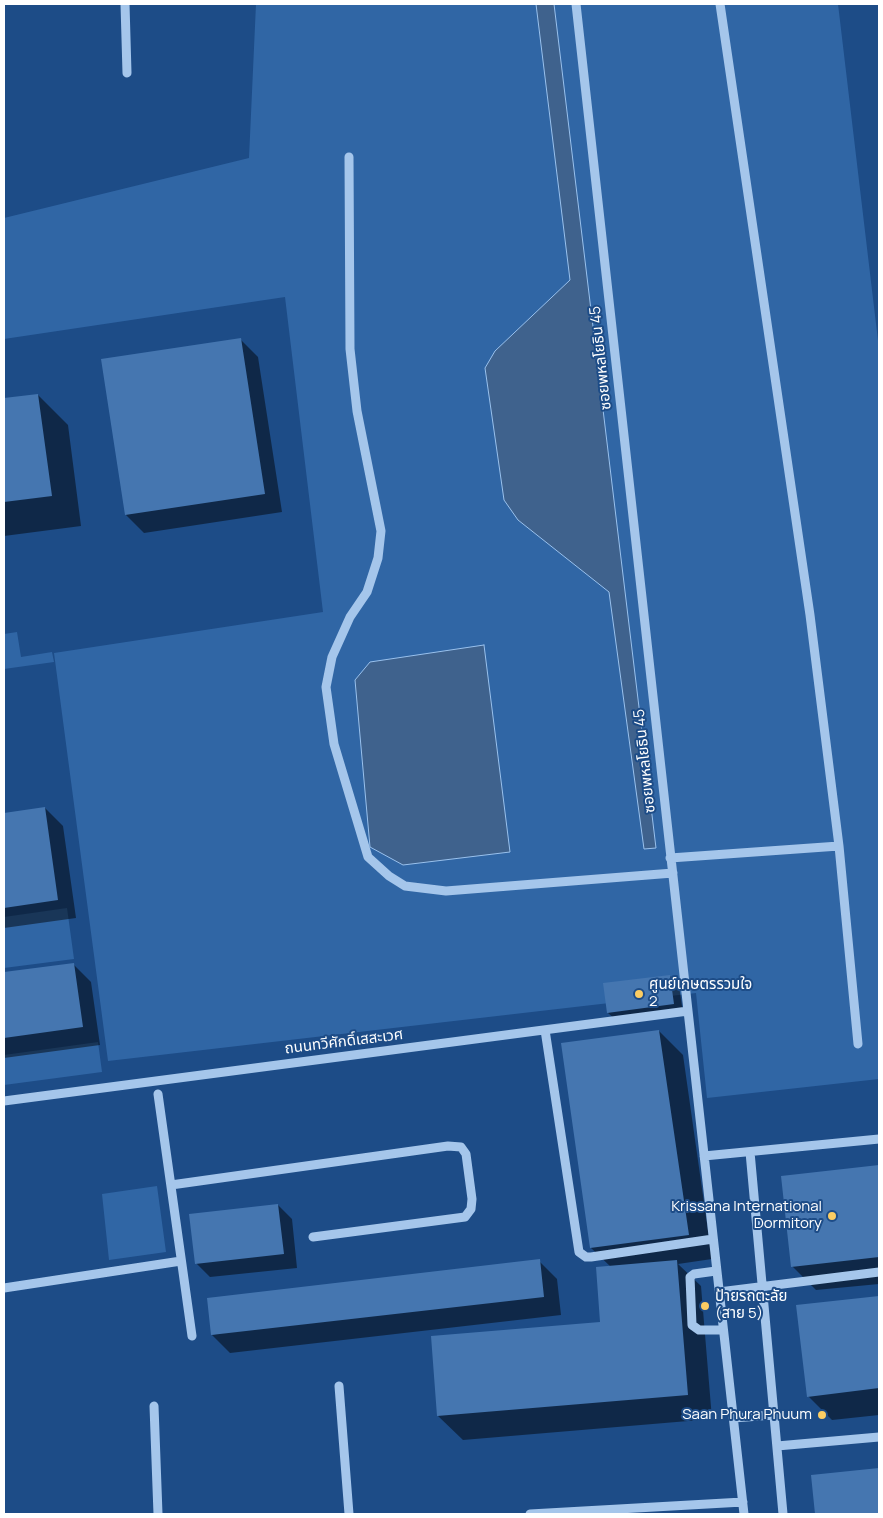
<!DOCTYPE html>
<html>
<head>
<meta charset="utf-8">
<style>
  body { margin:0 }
  #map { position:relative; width:883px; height:1518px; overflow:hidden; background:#1d4c87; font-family:Manrope,sans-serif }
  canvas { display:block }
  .frame { position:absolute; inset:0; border:5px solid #fff; pointer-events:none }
</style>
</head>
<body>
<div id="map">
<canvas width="883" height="1518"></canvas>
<div class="frame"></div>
</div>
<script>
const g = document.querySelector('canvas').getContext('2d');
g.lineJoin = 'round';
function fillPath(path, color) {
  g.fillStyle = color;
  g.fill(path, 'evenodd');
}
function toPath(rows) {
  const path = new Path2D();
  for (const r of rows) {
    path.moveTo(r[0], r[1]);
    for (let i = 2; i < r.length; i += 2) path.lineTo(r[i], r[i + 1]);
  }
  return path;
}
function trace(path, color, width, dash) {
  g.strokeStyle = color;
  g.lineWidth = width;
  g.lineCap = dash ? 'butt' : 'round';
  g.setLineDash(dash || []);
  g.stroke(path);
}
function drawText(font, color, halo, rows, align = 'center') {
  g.font = font + ' Manrope,"Noto Sans Thai",sans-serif';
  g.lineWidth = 4;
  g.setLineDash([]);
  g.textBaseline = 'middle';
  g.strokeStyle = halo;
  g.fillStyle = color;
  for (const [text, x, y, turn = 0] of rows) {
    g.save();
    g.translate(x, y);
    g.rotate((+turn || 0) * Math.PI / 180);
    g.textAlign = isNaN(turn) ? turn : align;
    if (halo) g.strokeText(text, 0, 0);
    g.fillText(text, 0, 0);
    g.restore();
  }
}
fillPath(toPath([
  [256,4,838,4,879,349,879,1079,707,1098,696,993,108,1061,54,653,323,612,285,297,4,339,4,218,249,158],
  [17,632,21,657,52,652,54,662,4,669,4,634],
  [67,908,74,959,4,968,4,917],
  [98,1042,102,1072,4,1085,4,1055],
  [157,1186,166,1252,109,1260,102,1194]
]), '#3066a5');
const water = toPath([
  [536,4,554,4,656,848,644,849,609,592,518,520,504,500,485,368,495,351,570,280,536,4],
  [484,645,510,852,403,865,370,847,355,680,370,662,484,645]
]);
fillPath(water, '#3f628d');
trace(water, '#99c1ed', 1);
fillPath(toPath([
  [240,339,258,357,282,512,144,533,126,515],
  [38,395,68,425,81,526,4,536,4,400],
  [45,808,63,826,76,918,4,928,4,814],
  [73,964,91,982,100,1045,4,1058,4,974],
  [670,976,679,986,683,1013,618,1022,608,1013],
  [659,1031,683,1055,712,1259,678,1264,701,1286,712,1419,463,1440,438,1416,602,1323,611,1267,591,1248],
  [879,1166,879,1284,816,1290,792,1266,782,1177],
  [278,1205,292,1219,297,1268,210,1277,196,1263],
  [539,1261,557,1279,561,1315,230,1353,212,1335],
  [879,1297,879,1415,832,1420,808,1396,798,1306],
  [879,1469,879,1514,816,1514,812,1476]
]), '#0007');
fillPath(toPath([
  [241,338,265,494,125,515,101,359],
  [38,394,52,496,4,502,4,398],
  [45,807,58,900,4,908,4,813],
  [74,963,83,1027,4,1038,4,972],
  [670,975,674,1004,607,1013,603,983],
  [659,1030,689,1235,590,1248,561,1043],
  [879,1165,879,1257,791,1267,781,1176],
  [278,1204,284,1254,195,1264,189,1214],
  [540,1259,544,1297,211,1335,207,1298],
  [677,1260,688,1395,437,1416,431,1336,600,1322,596,1267],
  [879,1296,879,1388,807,1397,796,1305],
  [879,1468,879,1514,815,1514,811,1475]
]), '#4576b0');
trace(toPath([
  [125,4,127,73],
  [576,4,744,1514],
  [349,157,350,349,357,411,381,531,378,558,367,592,350,617,332,657,326,687,334,744,368,857,389,876,405,886,446,891,673,873],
  [839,846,858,1044],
  [670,858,839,846,810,615,720,4],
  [545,1030,579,1252,586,1257,591,1257,713,1239],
  [158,1094,192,1336],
  [4,1101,688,1011],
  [750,1152,783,1514],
  [704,1156,879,1139],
  [171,1185,448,1146,461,1147,466,1154,472,1199,471,1209,465,1217,313,1237],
  [716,1271,694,1274,690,1277,692,1325,699,1330,723,1330],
  [4,1288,181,1261],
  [719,1292,879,1272],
  [339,1386,349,1514],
  [154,1406,158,1514],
  [733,1418,773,1415],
  [777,1446,879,1437],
  [530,1514,743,1502]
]), '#a5c6eb', 9);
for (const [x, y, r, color] of [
  [639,994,5,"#fbcd63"],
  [832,1216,5,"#fbcd63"],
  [705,1306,5,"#fbcd63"],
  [822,1415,5,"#fbcd63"]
]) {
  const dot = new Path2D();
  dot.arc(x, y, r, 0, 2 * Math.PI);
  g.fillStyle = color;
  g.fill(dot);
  trace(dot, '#1d4c87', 2);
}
drawText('15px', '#fff', '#1d4c87', [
  ["ซอยพหลโยธิน 45",601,358,-96],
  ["ซอยพหลโยธิน 45",645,761,-96],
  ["ถนนทวีศักดิ์เสสะเวศ",344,1042,-7]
]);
drawText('15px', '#fff', '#1d4c87', [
  ["ศูนย์เกษตรรวมใจ",649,985],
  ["2",649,1002],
  ["Krissana International",822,1207,"right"],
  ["Dormitory",822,1224,"right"],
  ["ป้ายรถตะลัย",715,1297],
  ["(สาย 5)",715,1314],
  ["Saan Phura Phuum",812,1415,"right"]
], 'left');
</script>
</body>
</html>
